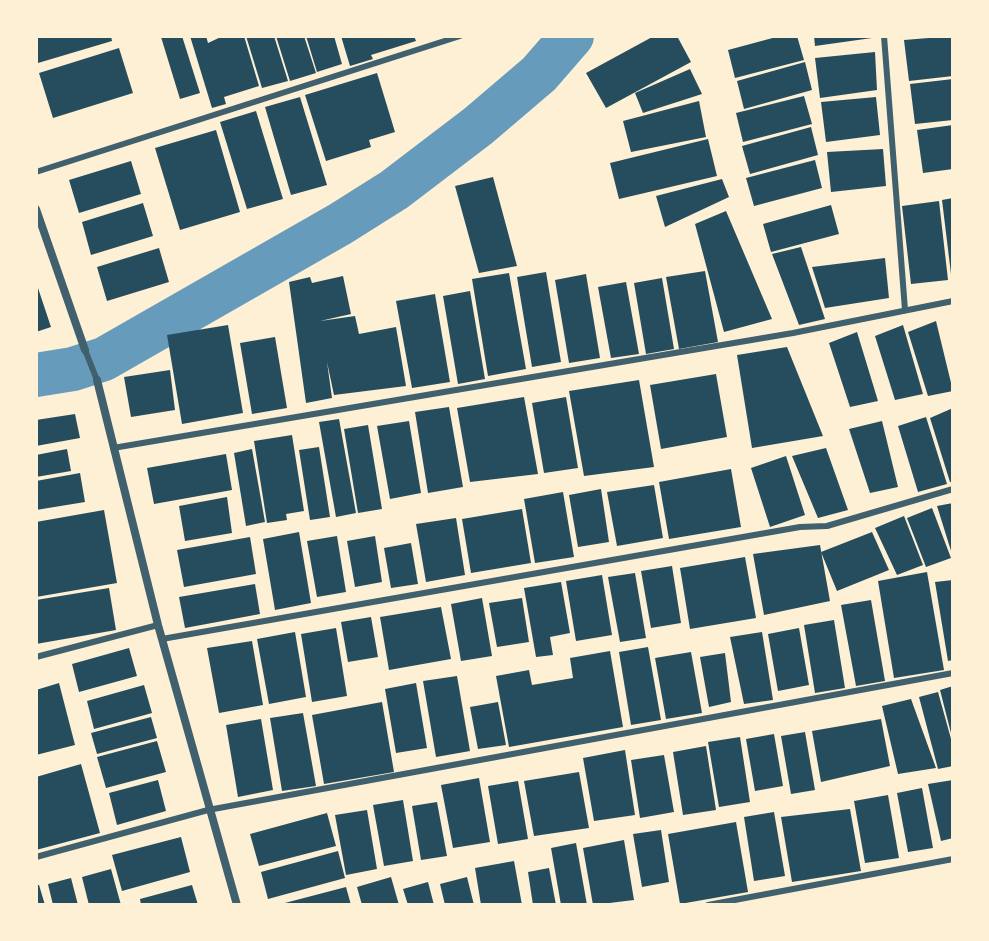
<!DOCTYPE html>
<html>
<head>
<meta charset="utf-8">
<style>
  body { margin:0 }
  #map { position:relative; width:989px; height:941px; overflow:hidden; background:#fdf0d5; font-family:"IBM Plex Serif",serif }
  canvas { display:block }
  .frame { position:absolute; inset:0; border:38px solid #fdf0d5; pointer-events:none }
</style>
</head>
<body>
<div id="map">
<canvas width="989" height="941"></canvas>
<div class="frame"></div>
</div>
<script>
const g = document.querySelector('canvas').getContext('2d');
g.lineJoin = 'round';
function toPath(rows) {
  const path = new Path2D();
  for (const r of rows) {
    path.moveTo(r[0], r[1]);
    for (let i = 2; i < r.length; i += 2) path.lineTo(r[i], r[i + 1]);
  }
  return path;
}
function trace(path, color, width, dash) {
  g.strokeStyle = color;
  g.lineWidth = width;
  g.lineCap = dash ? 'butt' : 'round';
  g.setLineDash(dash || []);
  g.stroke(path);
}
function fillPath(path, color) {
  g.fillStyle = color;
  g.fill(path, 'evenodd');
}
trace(toPath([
  [36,375,73,369,104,359,340,224,394,190,478,126,539,74,572,36]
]), '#669bbc', 44);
fillPath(toPath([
  [36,36,111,36,112,41,38,63],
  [166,36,182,36,200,93,180,99,161,37],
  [190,36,206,36,208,43,223,36,244,36,259,86,224,97,226,104,212,108],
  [246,36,274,36,288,81,262,88],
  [276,36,304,36,316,73,290,81],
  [306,36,334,36,342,64,317,72],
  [341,36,414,36,416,41,371,55,373,59,350,66],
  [654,36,677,36,691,62,606,108,586,73],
  [780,36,797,36,804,60,735,78,728,50],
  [814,36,872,36,872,38,815,46],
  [953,36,953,76,909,81,904,40],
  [119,48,133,93,53,118,39,73],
  [875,52,877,90,820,98,815,58],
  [805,62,812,90,744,109,737,81],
  [690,69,702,94,643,113,635,93],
  [377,73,395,132,369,140,371,147,326,161,305,95],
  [953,79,953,120,915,124,910,84],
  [804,96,812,124,743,142,736,113],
  [300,97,327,185,291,195,265,107],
  [876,97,880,135,826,142,821,102],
  [699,101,706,137,631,152,623,121],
  [256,111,283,199,247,209,220,122],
  [953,125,953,169,923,173,917,130],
  [811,127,818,155,750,174,742,146],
  [216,130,240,212,180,230,155,148],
  [708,139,717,176,619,199,610,163],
  [883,149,886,186,831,192,827,152],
  [815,160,822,188,754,206,746,178],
  [131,161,141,194,79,213,69,180],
  [493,177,517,266,479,273,455,186],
  [722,179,729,197,665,227,656,196],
  [953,198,953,274,951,274,942,200],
  [939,201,948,280,911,284,902,206],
  [143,203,153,236,91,255,82,222],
  [831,205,839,234,771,252,763,224],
  [726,211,772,319,724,332,695,224],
  [801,247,825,319,799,325,772,254],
  [159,248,169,282,107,301,97,267],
  [885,258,889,298,825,308,812,267],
  [705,271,718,342,679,349,666,277],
  [546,272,561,362,532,367,517,277],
  [509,273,526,369,488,376,472,279],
  [586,274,600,358,569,363,555,280],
  [343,276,351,314,320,321,355,316,359,334,396,327,406,386,334,395,327,362,332,398,306,403,289,282,310,277,312,283],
  [662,278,674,349,646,354,634,283],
  [36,282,51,327,36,332],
  [626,282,639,354,611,358,598,287],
  [470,291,485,379,458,384,443,296],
  [435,294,450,382,412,388,396,301],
  [936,321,953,391,928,396,908,332],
  [228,325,243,413,182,424,167,335],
  [903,325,923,394,895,400,875,336],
  [857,332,878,401,850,407,829,343],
  [275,337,287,408,252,414,240,343],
  [787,347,823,436,752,448,737,355],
  [170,370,175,410,131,417,124,377],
  [716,374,727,437,661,449,650,385],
  [639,380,654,467,584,476,569,391],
  [524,397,538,474,470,482,457,408],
  [566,397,578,468,544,473,532,403],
  [449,407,463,487,428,493,415,412],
  [953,408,953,482,950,482,930,418],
  [75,414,80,438,36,446,36,420],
  [926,417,947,484,918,492,898,426],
  [339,419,356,513,336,517,319,422],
  [409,421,421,493,390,499,377,426],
  [882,421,898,487,870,493,849,429],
  [368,425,382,509,358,513,344,429],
  [292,435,304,511,286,514,287,520,267,523,254,441],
  [319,447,330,517,310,520,299,450],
  [826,448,848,510,818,518,792,456],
  [67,449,71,471,36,477,36,455],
  [252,449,265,522,246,526,234,453],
  [226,454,232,490,154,504,147,468],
  [786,456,805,515,770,527,751,468],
  [731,469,741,527,669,539,659,482],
  [80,473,85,502,36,510,36,481],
  [654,485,663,538,617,546,607,492],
  [601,489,609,542,578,547,569,495],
  [563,492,574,557,535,563,524,499],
  [227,497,232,533,185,541,179,506],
  [953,503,953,554,952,554,937,506],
  [932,508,951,558,926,567,907,518],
  [522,509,531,563,471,573,462,519],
  [104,510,117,583,36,597,36,522],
  [904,516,923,565,897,575,875,528],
  [456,518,465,575,426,582,416,524],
  [299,532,311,603,275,610,263,539],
  [872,532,889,570,837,591,821,552],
  [337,536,346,592,317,597,307,541],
  [375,536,382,582,355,587,347,541],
  [250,537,256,574,184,587,177,550],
  [411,543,418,584,391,588,384,548],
  [820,545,830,601,764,615,753,554],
  [745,557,756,618,690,629,680,568],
  [672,566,681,623,651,628,641,571],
  [927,572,944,670,894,678,878,581],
  [635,573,646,638,620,642,608,577],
  [602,575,612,635,576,641,566,581],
  [953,580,953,660,948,661,935,582],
  [561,582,570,633,550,637,553,655,536,657,524,588],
  [255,584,260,614,185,628,179,597],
  [109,588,116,630,36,644,36,600],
  [482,598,492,656,461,661,451,604],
  [522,598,529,642,497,647,489,603],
  [871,600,885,681,856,686,841,605],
  [441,607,451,659,389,670,380,617],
  [371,617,378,657,348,662,341,622],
  [834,620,845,688,815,693,804,625],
  [336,628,347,696,312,702,301,634],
  [799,628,809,685,778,691,768,634],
  [295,632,306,697,269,704,257,639],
  [762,632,773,700,744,704,730,637],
  [252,641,263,705,219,713,207,648],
  [648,647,661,720,631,725,619,652],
  [129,648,137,676,79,692,72,664],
  [610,651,623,727,509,747,496,676,529,670,532,685,573,678,570,658],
  [691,652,702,713,666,719,655,658],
  [725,653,731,702,709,707,700,657],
  [457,676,470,751,436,757,423,681],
  [59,683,75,745,36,755,36,690],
  [416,683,427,748,396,753,385,689],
  [144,685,152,713,94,729,87,701],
  [953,686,953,737,952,737,940,690],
  [938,692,953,746,953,766,938,769,919,697],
  [911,699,936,768,898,774,882,706],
  [382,702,394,772,324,784,312,715],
  [498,702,506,745,478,749,470,707],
  [303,713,316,786,282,791,270,718],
  [151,717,157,738,97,754,91,733],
  [261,719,273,790,238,797,226,725],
  [881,719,890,766,821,782,812,731],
  [805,732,815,790,791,794,781,736],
  [774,734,783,786,755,791,746,739],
  [740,737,750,802,719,807,708,742],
  [157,741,166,772,106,788,97,757],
  [706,746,716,810,683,815,673,752],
  [625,750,635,815,594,821,583,758],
  [664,755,674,812,640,818,631,760],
  [81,764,100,833,36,850,36,777],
  [579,772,589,828,534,836,524,781],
  [479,778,490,842,453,848,441,785],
  [158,780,166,811,117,825,109,793],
  [953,780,953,838,941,841,928,784],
  [518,781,528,839,498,844,488,786],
  [922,788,933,848,908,852,897,793],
  [888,795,899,858,865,863,854,801],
  [403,800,413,861,384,866,373,805],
  [437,802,447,856,421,860,412,806],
  [850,809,861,871,792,882,781,817],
  [367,810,377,869,346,875,335,815],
  [774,812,785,876,754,881,744,817],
  [327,813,336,846,259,866,250,834],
  [736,822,748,892,680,904,668,834],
  [661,830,669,882,642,887,633,834],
  [181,837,190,872,122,891,112,855],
  [624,840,634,900,593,905,583,848],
  [576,843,587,905,561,905,551,848],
  [338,851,345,878,268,899,261,872],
  [514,861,522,905,481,905,475,868],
  [549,868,556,905,533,905,528,872],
  [111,869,121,905,89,905,82,877],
  [391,877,399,905,362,905,357,887],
  [467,877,474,905,445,905,440,884],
  [71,878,78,905,53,905,48,884],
  [428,882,434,905,408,905,403,889],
  [36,885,39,885,45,905,36,905],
  [192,885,198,905,141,905,140,899],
  [346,887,351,905,281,905,281,904]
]), '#264d5e');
trace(toPath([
  [884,36,905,310],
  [36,172,460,36],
  [85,350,97,380],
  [113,448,793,333,953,301],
  [162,639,800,527,827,526,953,489],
  [36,657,158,625],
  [36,857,208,810,953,673],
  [708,905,953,859]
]), '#3f606c', 6);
trace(toPath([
  [36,209,85,350],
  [97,380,158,625,237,905]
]), '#3f606c', 8);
</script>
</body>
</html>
